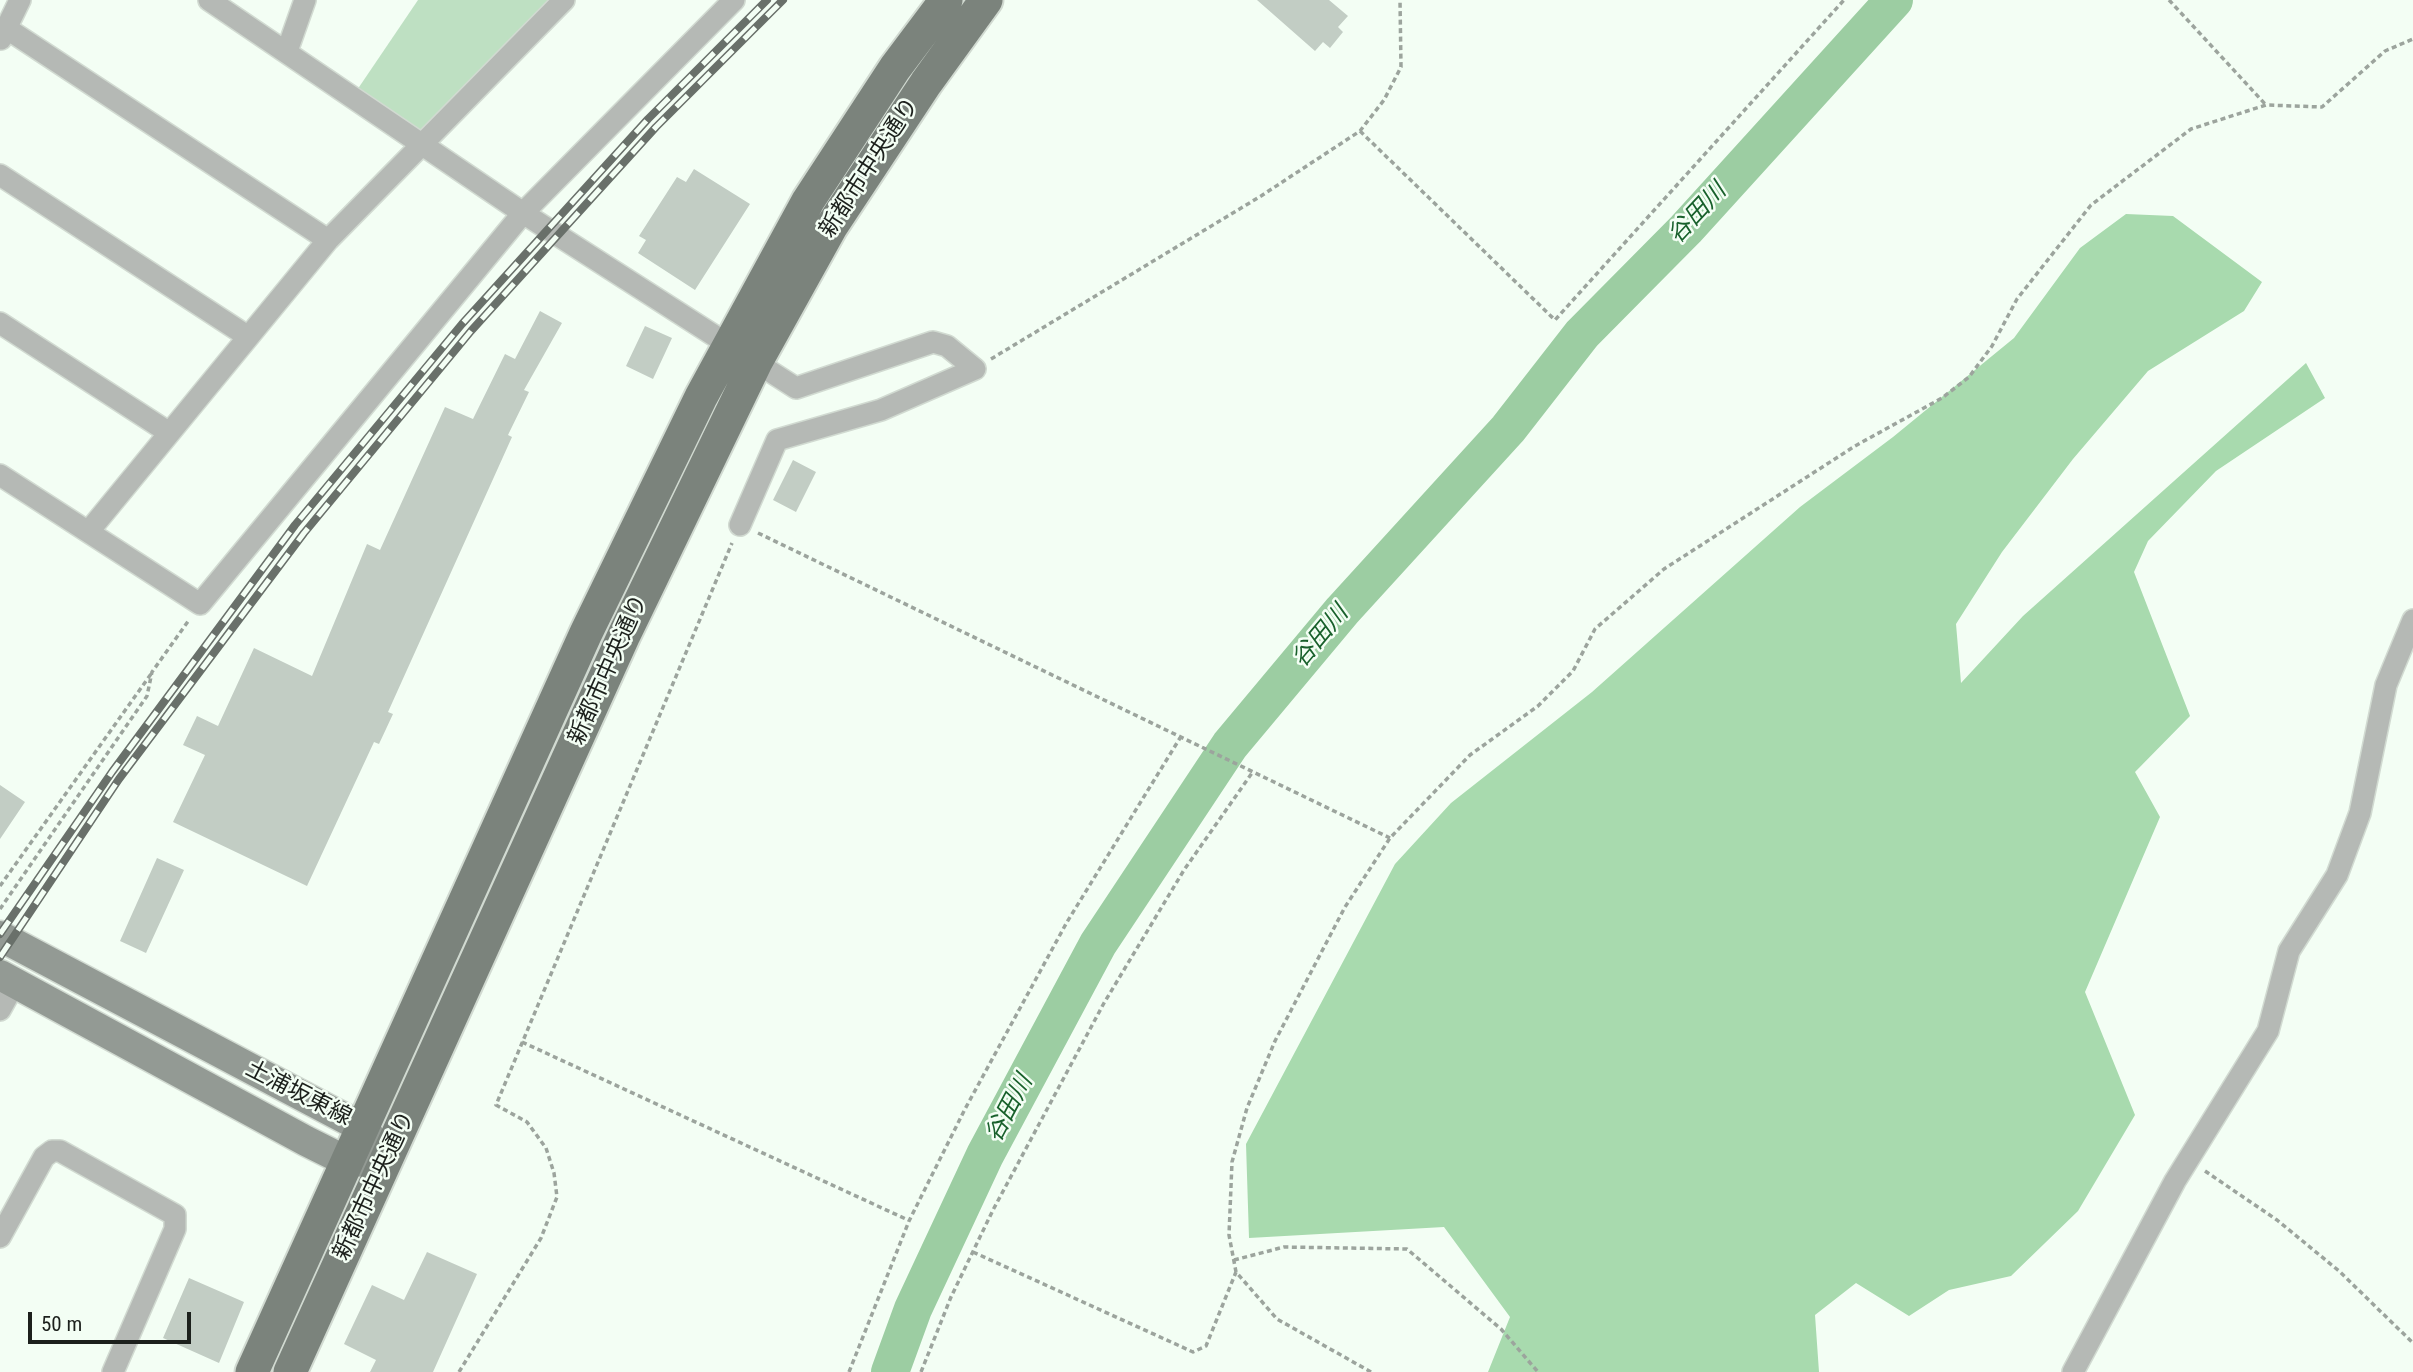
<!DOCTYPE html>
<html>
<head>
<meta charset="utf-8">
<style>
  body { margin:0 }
  #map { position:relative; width:2413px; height:1372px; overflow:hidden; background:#f3fef4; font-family:"Roboto Condensed",sans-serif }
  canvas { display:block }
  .scale { position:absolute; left:28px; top:1312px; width:163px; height:32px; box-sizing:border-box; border:4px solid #1c201c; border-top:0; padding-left:9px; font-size:21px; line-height:24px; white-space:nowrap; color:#1c201c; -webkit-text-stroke:5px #f3fef4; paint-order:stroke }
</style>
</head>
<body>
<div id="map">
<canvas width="2413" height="1372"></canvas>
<div class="scale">50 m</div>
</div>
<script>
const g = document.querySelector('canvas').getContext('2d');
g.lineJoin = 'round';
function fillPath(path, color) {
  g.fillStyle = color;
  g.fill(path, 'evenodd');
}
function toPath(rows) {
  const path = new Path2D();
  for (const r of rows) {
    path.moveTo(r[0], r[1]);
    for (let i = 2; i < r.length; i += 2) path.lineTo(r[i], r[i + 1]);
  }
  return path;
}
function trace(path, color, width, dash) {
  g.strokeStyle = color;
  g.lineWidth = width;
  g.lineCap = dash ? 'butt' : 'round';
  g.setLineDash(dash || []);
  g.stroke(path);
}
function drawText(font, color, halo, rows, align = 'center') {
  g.font = font + ' "Roboto Condensed","Noto Sans JP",sans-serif';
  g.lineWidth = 5;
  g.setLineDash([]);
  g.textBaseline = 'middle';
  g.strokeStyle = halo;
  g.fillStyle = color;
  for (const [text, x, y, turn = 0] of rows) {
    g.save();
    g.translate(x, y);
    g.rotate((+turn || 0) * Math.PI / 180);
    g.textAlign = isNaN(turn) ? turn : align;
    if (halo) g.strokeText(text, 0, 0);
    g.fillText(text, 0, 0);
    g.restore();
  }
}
fillPath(toPath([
  [418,0,564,0,424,144,353,96]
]), '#bee0c2');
fillPath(toPath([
  [2126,214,2173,216,2262,282,2244,311,2148,371,2073,459,2002,552,1956,624,1961,683,2023,616,2306,363,2325,398,2216,471,2148,541,2134,572,2190,716,2135,772,2160,817,2085,992,2135,1115,2078,1211,2011,1276,1949,1290,1909,1316,1856,1283,1815,1315,1819,1372,1488,1372,1510,1317,1444,1227,1249,1238,1246,1144,1395,864,1451,803,1592,692,1800,507,1893,437,2014,338,2080,248]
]), '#a8daae');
trace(toPath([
  [890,1372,913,1309,985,1155,1098,944,1230,745,1342,611,1508,429,1582,334,1686,229,1894,0]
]), '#9ccda2', 38);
fillPath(toPath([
  [1257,0,1329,0,1348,16,1338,27,1343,32,1330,48,1323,42,1315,51],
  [694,169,750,204,695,290,638,253,646,240,639,236,677,177,686,182],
  [540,311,562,323,524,390,529,392,508,435,512,437,388,712,393,714,379,744,374,742,307,886,173,822,205,755,183,745,197,716,218,726,254,648,312,676,367,544,380,550,445,407,473,419,505,354,515,359],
  [645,326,672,338,653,379,626,366],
  [793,460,816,472,796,512,773,500],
  [0,785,25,802,0,839],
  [157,858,184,870,146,953,120,941],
  [427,1252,477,1274,433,1372,370,1372,376,1360,344,1344,372,1285,404,1300],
  [189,1278,244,1302,219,1363,163,1338]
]), '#c2cdc4');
const minor = toPath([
  [209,0,523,213,796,388,933,342,947,346,975,369,881,410,777,440,740,525],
  [6,28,328,240],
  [1,39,20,0],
  [287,51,305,0],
  [0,175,247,336],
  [0,323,168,432],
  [0,475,200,604,523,213,734,0],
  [89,531,328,240,564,0],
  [0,1010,15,983],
  [0,1237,44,1157,52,1151,60,1151,175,1215,175,1229,113,1372],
  [2073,1372,2175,1181,2268,1031,2289,951,2337,875,2360,813,2386,685,2413,620]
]);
const secondary = toPath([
  [0,936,363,1128,387,1159],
  [0,975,306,1141,348,1162,369,1161]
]);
const primary = toPath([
  [252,1372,586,633,701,397,808,201,895,68,946,0],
  [290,1372,624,635,756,362,831,227,926,83,986,0]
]);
trace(minor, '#d1dad1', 24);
trace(secondary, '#d1dad1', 33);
trace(primary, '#d1dad1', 37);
trace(toPath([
  [2169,0,2266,105],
  [1360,131,1555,320,1844,0],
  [991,359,1261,196,1360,131,1384,100,1401,67,1400,0],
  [758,533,1390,838],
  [0,886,151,674],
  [0,909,147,696,152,672,189,620],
  [522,1042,908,1220],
  [2205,1171,2277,1220,2339,1271,2413,1343],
  [973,1252,1193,1352,1206,1346,1236,1272],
  [1234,1260,1284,1247,1407,1249,1501,1329,1538,1372],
  [459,1372,541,1238,557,1197,554,1173,546,1148,527,1122,496,1105,732,543],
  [849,1372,909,1221,965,1109,1067,922,1180,738],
  [921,1372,951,1297,993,1210,1104,1003,1184,870,1252,773],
  [1371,1372,1277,1319,1236,1272,1229,1235,1232,1162,1247,1108,1275,1041,1345,907,1390,838,1470,755,1538,706,1573,671,1595,629,1664,569,1855,446,1942,398,1969,377,1992,346,2017,299,2091,205,2191,129,2266,105,2322,107,2385,51,2413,39]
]), '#9ca49d', 3.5, [5, 3.5]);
trace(minor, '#b5b9b5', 21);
trace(secondary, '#939a94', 30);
trace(primary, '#7b837c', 33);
const rail = toPath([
  [0,934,112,772,295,525,462,324,648,119,767,0],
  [0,957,119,779,304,533,471,331,656,127,783,0]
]);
trace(rail, '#69706a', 8);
trace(rail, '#f3fef4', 5, [16]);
drawText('23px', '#1c201c', '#f3fef4', [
  ["新都市中央通り",870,168,-57],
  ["新都市中央通り",609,670,-66],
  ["土浦坂東線",298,1094,27],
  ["新都市中央通り",375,1186,-65]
]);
drawText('italic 24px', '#18602b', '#f3fef4', [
  ["谷田川",1698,214,-47],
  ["谷田川",1321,637,-50],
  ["谷田川",1010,1109,-62]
]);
</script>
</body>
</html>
